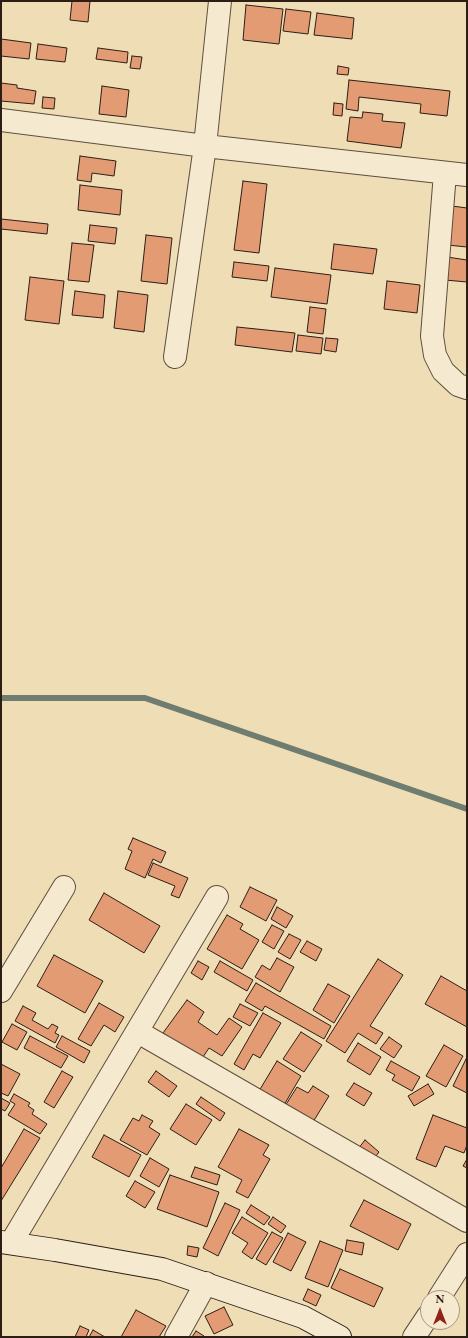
<!DOCTYPE html>
<html>
<head>
<meta charset="utf-8">
<style>
  body { margin:0 }
  #map { position:relative; width:468px; height:1338px; overflow:hidden; background:#efddb6; font-family:"EB Garamond",serif }
  canvas { display:block }
  .frame { position:absolute; inset:0; border:2px solid #2d1e15; pointer-events:none }
  .north { position:absolute; left:420px; top:1290px; width:40px; height:40px; box-sizing:border-box; background:#f5e9d0; border:1px solid #a59885; border-radius:50%; rotate:0deg; font-size:11px; font-weight:700; line-height:16px; text-align:center; color:#2d1e15 }
  .north::after { content:''; display:block; margin:auto; width:14px; height:18px; background:#8f2418; clip-path:polygon(50% 0,100% 100%,50% 72%,0 100%) }
</style>
</head>
<body>
<div id="map">
<canvas width="468" height="1338"></canvas>
<div class="frame"></div>
<div class="north">N</div>
</div>
<script>
const g = document.querySelector('canvas').getContext('2d');
g.lineJoin = 'round';
function toPath(rows) {
  const path = new Path2D();
  for (const r of rows) {
    path.moveTo(r[0], r[1]);
    for (let i = 2; i < r.length; i += 2) path.lineTo(r[i], r[i + 1]);
  }
  return path;
}
function trace(path, color, width, dash) {
  g.strokeStyle = color;
  g.lineWidth = width;
  g.lineCap = dash ? 'butt' : 'round';
  g.setLineDash(dash || []);
  g.stroke(path);
}
function fillPath(path, color) {
  g.fillStyle = color;
  g.fill(path, 'evenodd');
}
trace(toPath([
  [1,698,145,698,467,809]
]), '#6e7d70', 6);
const building = toPath([
  [72,1,90,1,88,22,70,20,72,1],
  [246,5,283,9,279,44,243,40,246,5],
  [286,9,311,12,308,34,283,31,286,9],
  [317,13,354,18,352,39,314,35,317,13],
  [1,39,31,43,29,59,1,56,1,39],
  [38,44,67,48,65,62,36,59,38,44],
  [98,48,128,52,127,63,96,59,98,48],
  [132,56,142,57,140,69,130,68,132,56],
  [338,66,349,68,348,75,337,74,338,66],
  [349,80,450,91,447,116,420,113,421,104,359,97,358,111,346,109,349,80],
  [1,83,17,85,17,88,36,91,34,104,1,101,1,83],
  [102,86,129,90,126,117,99,114,102,86],
  [43,97,55,98,54,109,42,108,43,97],
  [334,103,343,104,342,116,333,115,334,103],
  [363,112,383,114,382,121,405,123,401,148,347,141,350,117,362,118,363,112],
  [80,156,116,161,114,176,92,173,91,182,77,180,80,156],
  [243,181,267,184,259,253,234,250,243,181],
  [80,185,122,190,120,215,78,210,80,185],
  [452,206,467,208,467,247,447,245,452,206],
  [1,219,48,224,47,234,1,229,1,219],
  [90,225,117,228,115,244,88,241,90,225],
  [146,235,172,238,167,284,141,281,146,235],
  [72,243,94,245,89,282,68,280,72,243],
  [334,244,377,249,373,274,331,269,334,244],
  [447,257,467,260,467,282,445,280,447,257],
  [234,262,269,266,267,281,232,277,234,262],
  [275,268,331,275,327,304,271,297,275,268],
  [30,277,64,281,59,324,25,320,30,277],
  [387,281,420,285,417,313,384,309,387,281],
  [75,291,105,295,103,318,72,315,75,291],
  [118,291,148,295,144,332,114,328,118,291],
  [310,307,326,309,323,334,307,332,310,307],
  [237,327,295,333,292,352,235,345,237,327],
  [298,335,323,338,321,354,296,351,298,335],
  [326,338,338,339,336,352,324,350,326,338],
  [133,838,166,852,161,863,153,859,145,878,125,869,132,851,128,849,133,838],
  [153,863,188,878,179,898,171,895,175,886,148,875,153,863],
  [250,887,277,900,266,921,240,907,250,887],
  [104,893,160,926,144,953,89,920,104,893],
  [277,907,293,916,286,928,271,919,277,907],
  [227,915,243,924,240,929,259,940,242,969,207,949,227,915],
  [272,925,284,931,274,949,262,942,272,925],
  [289,934,301,940,290,959,278,952,289,934],
  [307,941,322,949,316,961,300,952,307,941],
  [54,955,103,981,85,1013,37,986,54,955],
  [277,958,294,967,280,992,255,977,262,965,270,970,277,958],
  [378,959,403,975,370,1026,383,1033,376,1044,358,1033,345,1053,326,1041,378,959],
  [198,961,209,967,202,980,191,973,198,961],
  [220,961,253,980,247,991,214,972,220,961],
  [441,976,467,991,467,1027,425,1004,441,976],
  [256,983,331,1026,324,1039,265,1006,262,1011,245,1001,256,983],
  [328,984,350,996,334,1023,313,1010,328,984],
  [187,1000,204,1012,198,1022,217,1035,229,1018,242,1027,222,1056,209,1048,201,1060,163,1033,187,1000],
  [99,1003,124,1017,115,1032,104,1025,91,1046,78,1039,99,1003],
  [240,1004,258,1013,250,1026,233,1017,240,1004],
  [23,1006,36,1013,32,1020,48,1029,52,1024,58,1027,55,1033,59,1035,55,1043,15,1021,23,1006],
  [263,1013,281,1023,260,1058,253,1054,244,1070,234,1064,263,1013],
  [12,1024,27,1032,17,1050,2,1042,12,1024],
  [301,1032,322,1045,304,1072,283,1059,301,1032],
  [30,1036,68,1056,61,1068,24,1048,30,1036],
  [62,1036,90,1051,84,1063,56,1047,62,1036],
  [389,1037,402,1046,394,1058,380,1049,389,1037],
  [358,1043,381,1057,370,1075,347,1061,358,1043],
  [444,1045,463,1056,446,1087,426,1076,444,1045],
  [467,1057,467,1093,453,1086,467,1057],
  [277,1061,301,1076,284,1105,259,1091,277,1061],
  [391,1061,420,1077,412,1091,392,1080,395,1075,386,1070,391,1061],
  [1,1064,20,1074,8,1096,1,1093,1,1064],
  [62,1071,73,1077,54,1108,44,1102,62,1071],
  [156,1071,177,1086,169,1097,148,1082,156,1071],
  [354,1083,372,1093,364,1106,346,1095,354,1083],
  [428,1084,434,1094,414,1106,408,1096,428,1084],
  [313,1086,329,1096,313,1122,285,1106,297,1087,308,1093,313,1086],
  [14,1094,30,1103,28,1106,34,1110,32,1114,47,1124,40,1134,8,1115,15,1104,10,1101,14,1094],
  [201,1097,225,1113,220,1121,196,1104,201,1097],
  [1,1098,10,1103,5,1111,1,1109,1,1098],
  [186,1104,212,1120,196,1145,170,1129,186,1104],
  [142,1115,153,1121,149,1127,160,1134,147,1155,120,1140,133,1118,139,1121,142,1115],
  [433,1115,467,1128,467,1145,464,1153,445,1146,436,1167,416,1159,433,1115],
  [24,1129,40,1138,1,1201,1,1168,24,1129],
  [239,1129,269,1145,263,1155,270,1159,248,1198,236,1192,242,1180,218,1167,239,1129],
  [104,1135,141,1155,129,1177,92,1157,104,1135],
  [365,1140,379,1152,373,1160,358,1149,365,1140],
  [150,1158,169,1169,159,1187,140,1176,150,1158],
  [467,1159,467,1168,463,1166,467,1159],
  [195,1167,220,1175,217,1185,191,1177,195,1167],
  [170,1175,219,1192,207,1227,157,1209,170,1175],
  [135,1181,155,1192,145,1208,126,1196,135,1181],
  [364,1200,411,1224,398,1250,350,1226,364,1200],
  [225,1203,240,1210,218,1256,203,1248,225,1203],
  [251,1205,270,1217,264,1225,246,1213,251,1205],
  [242,1217,268,1233,252,1259,242,1252,248,1243,232,1233,242,1217],
  [273,1217,286,1226,281,1233,268,1224,273,1217],
  [272,1232,283,1238,266,1265,256,1259,272,1232],
  [288,1233,306,1242,291,1271,273,1262,288,1233],
  [347,1240,364,1243,362,1255,345,1251,347,1240],
  [320,1241,343,1250,328,1287,305,1278,320,1241],
  [188,1246,199,1248,197,1257,187,1255,188,1246],
  [340,1269,383,1288,374,1307,331,1288,340,1269],
  [308,1289,321,1295,316,1306,303,1300,308,1289],
  [224,1307,233,1325,214,1334,205,1316,224,1307],
  [136,1310,166,1326,159,1337,121,1337,136,1310],
  [80,1326,89,1330,86,1337,75,1337,80,1326],
  [93,1330,105,1337,89,1337,93,1330],
  [196,1331,204,1336,204,1337,192,1337,196,1331]
]);
fillPath(building, '#e39b74');
trace(building, '#2d1e15', 1);
const street = toPath([
  [1,120,205,146,467,175],
  [445,173,432,336,435,355,443,371,458,385,467,388],
  [175,357,205,146,220,1],
  [1,991,64,887],
  [138,1032,467,1221],
  [11,1243,217,897],
  [439,1298,467,1254],
  [176,1337,206,1283],
  [414,1337,428,1316]
]);
const secondary = toPath([
  [1,1242,55,1250,162,1269,303,1317,340,1337]
]);
trace(street, '#5e4e3d', 24);
trace(secondary, '#2d1e15', 24);
trace(street, '#f5e9d0', 22);
trace(secondary, '#f5e9d0', 22);
</script>
</body>
</html>
